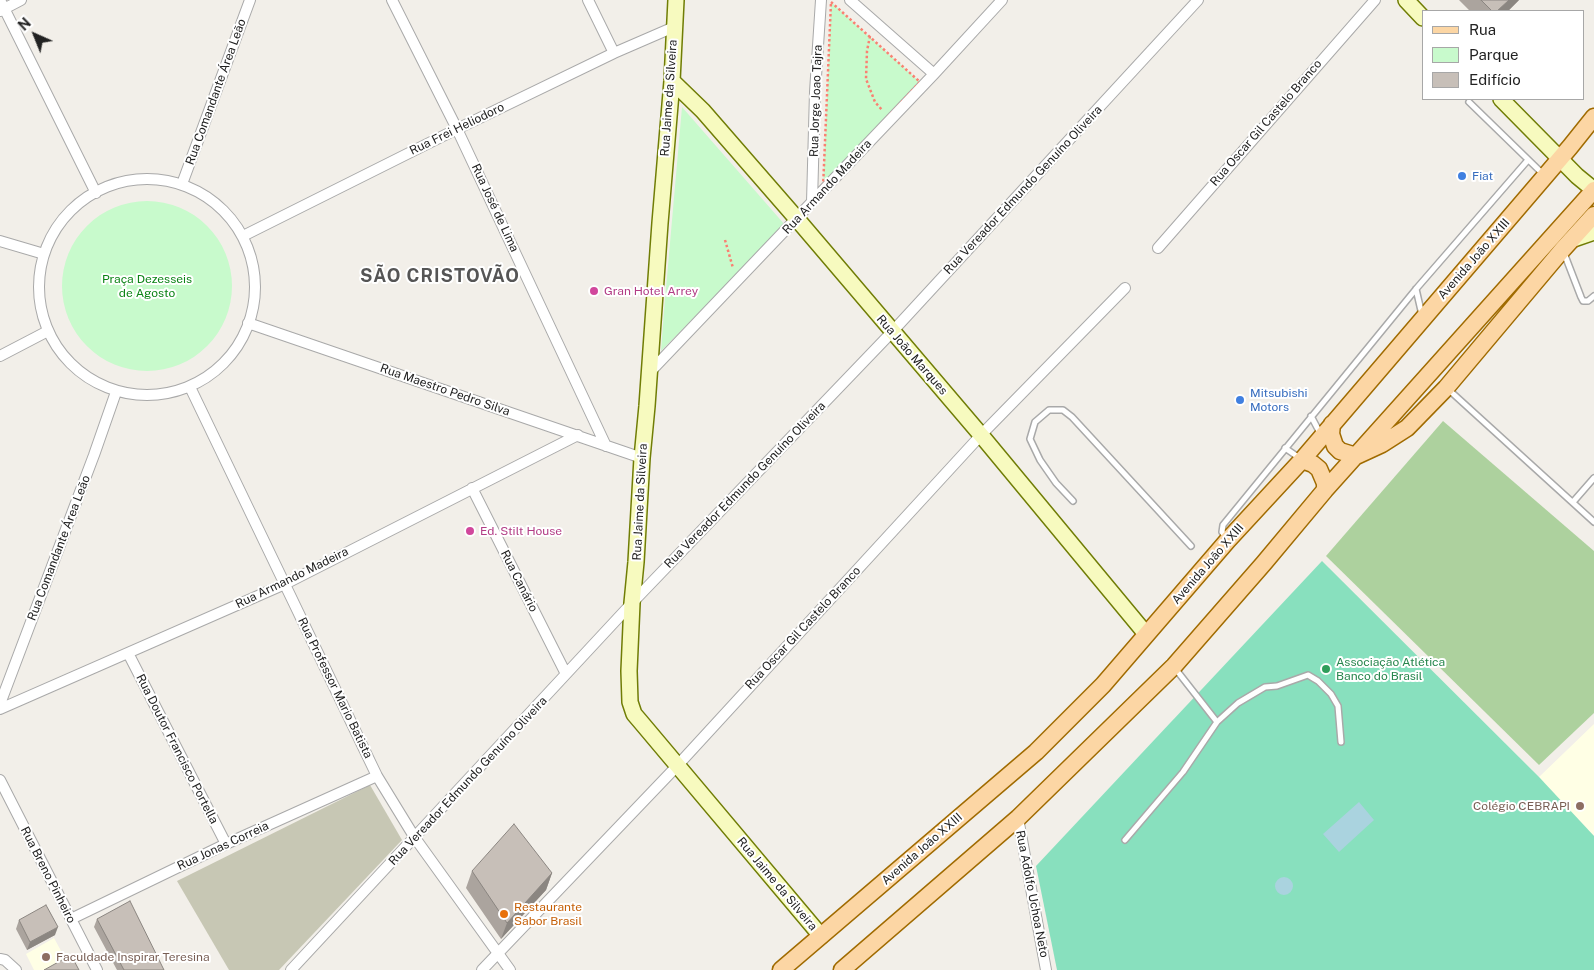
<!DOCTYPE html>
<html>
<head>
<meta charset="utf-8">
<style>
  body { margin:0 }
  #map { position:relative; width:1594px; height:970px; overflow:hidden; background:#f2efe9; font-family:"Public Sans",sans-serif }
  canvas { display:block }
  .legend { position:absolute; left:1422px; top:10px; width:162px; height:90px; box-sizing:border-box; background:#fff; border:1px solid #a7a7a7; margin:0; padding:6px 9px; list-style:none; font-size:15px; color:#222 }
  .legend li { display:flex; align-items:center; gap:10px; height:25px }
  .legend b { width:25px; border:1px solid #a7a7a7 }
  .north { position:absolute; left:10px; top:10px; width:50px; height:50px; -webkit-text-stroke:4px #fff; paint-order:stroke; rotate:316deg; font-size:14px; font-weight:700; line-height:20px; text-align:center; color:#222 }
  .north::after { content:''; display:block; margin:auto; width:18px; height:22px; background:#222; clip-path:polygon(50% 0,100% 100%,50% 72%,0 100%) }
</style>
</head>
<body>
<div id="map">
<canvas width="1594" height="970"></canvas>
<ul class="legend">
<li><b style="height:6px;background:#fcd6a4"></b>Rua</li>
<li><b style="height:14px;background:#c8facc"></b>Parque</li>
<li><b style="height:14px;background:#c7bfb8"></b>Edifício</li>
</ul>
<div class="north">N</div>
</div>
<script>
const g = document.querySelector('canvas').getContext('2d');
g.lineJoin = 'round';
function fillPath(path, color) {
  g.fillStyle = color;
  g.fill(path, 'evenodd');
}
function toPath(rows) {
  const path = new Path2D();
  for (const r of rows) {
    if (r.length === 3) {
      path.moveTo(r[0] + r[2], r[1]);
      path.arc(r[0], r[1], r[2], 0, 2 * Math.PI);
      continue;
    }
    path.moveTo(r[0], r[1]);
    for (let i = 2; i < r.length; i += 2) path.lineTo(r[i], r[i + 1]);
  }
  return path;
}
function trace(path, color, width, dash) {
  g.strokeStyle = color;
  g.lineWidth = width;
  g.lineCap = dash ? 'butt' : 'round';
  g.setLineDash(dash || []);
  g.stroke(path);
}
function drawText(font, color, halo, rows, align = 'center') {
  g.font = font + ' "Public Sans",sans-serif';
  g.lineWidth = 4;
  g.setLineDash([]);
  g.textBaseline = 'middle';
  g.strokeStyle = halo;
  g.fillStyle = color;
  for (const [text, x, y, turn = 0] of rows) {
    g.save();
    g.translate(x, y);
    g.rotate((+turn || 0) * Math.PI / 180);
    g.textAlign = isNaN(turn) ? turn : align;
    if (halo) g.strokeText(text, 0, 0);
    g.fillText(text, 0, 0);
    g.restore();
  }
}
fillPath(toPath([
  [1594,724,1594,836,1539,777],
  [54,938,66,960,47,970,34,970,26,954]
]), '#ffffe5');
fillPath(toPath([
  [370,785,402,840,279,970,229,970,177,881]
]), '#c7c7b4');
fillPath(toPath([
  [1443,421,1594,551,1594,713,1539,765,1326,556]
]), '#add19e');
fillPath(toPath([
  [831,2,920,82,823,188],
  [682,107,785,225,661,351,664,311],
  [147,286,85]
]), '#c8facc');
fillPath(toPath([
  [1322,561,1539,777,1594,836,1594,970,1057,970,1036,866]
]), '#88e0be');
fillPath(toPath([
  [1359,802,1374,820,1339,852,1323,834],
  [1284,886,9]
]), '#aad3df');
const lane = toPath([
  [1469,102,1544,175],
  [1564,253,1581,297,1583,301,1588,301,1594,296],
  [1416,289,1422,315],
  [1449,390,1594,522],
  [1311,416,1320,433],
  [1285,448,1301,459],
  [1073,501,1056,483,1040,460,1030,439,1035,422,1049,410,1063,410,1072,417,1191,546],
  [1573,502,1594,478],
  [1226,537,1222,532,1223,525,1416,289,1528,160],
  [1174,667,1217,722],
  [1125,840,1183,772,1217,722,1238,703,1265,687,1277,686,1308,675,1318,681,1331,694,1338,706,1341,742]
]);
const street = toPath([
  [0,0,96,193],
  [392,0,457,129,606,446],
  [588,0,614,53],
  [850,0,934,74],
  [0,11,21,0],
  [147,287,108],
  [182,184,250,0],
  [812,202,815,92,821,0],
  [243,236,457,129,614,53,674,27],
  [0,241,44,254],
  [1158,248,1375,0],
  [248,323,642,458],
  [0,356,46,332],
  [649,373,934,74,1002,0],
  [190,387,377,776,415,838,510,970],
  [472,488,566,674],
  [128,653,226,844],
  [0,704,94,455,116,392],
  [0,709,285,584,578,435],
  [0,780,97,970],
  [1018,818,1046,970],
  [71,919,226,844,377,776],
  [0,959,5,960,16,970],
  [291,970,632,603,892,332,1198,0],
  [482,970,677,766,981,435,1125,288]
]);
const secondary = toPath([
  [676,0,672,81,660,223,647,406,642,458,636,562,632,603,629,671,630,702,634,714,640,721,821,936],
  [1406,0,1423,18],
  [672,81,703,111,797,219,981,435,1146,634],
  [1501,99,1577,176,1594,190],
  [1571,240,1594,232]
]);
const primary = toPath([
  [1332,424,1331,434,1335,446,1340,451,1356,456,1382,444,1407,428,1446,388,1563,249,1594,215],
  [1302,460,1313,464,1319,469,1325,483,1325,490],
  [781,970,1036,752,1103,685,1228,540,1302,460,1570,147,1594,117],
  [842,970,1018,818,1174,666,1264,563,1325,490,1594,190]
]);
trace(lane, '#a9a9a9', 8);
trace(street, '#a9a9a9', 12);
trace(secondary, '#707d05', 18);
trace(primary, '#a06b00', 19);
trace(toPath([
  [831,2,920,82,823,188,831,2],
  [870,36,867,51,866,79,875,102,883,111],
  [725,240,733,268]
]), '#fa8072', 2.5, [2.5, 2.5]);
trace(lane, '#fff', 5);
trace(street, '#fff', 10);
trace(secondary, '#f7fabf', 15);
trace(primary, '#fcd6a4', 16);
fillPath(toPath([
  [1459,0,1519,0,1508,11,1470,11],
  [472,871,552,873,546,890,501,939,466,888],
  [97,919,164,970,117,970,94,927],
  [19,920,55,935,27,950,16,929]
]), '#aba49e');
fillPath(toPath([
  [1509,0,1519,0,1508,11,1497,11],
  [552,873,546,890,501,939,507,923],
  [58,927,55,935,27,950,30,942]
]), '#8b8681');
const building = toPath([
  [1481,0,1509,0,1497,11,1492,11,1481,0],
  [514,824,552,873,507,923,472,871,514,824],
  [130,901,164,970,124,970,97,919,130,901],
  [46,905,58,927,30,942,19,920,46,905],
  [71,955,79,970,44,970,71,955]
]);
fillPath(building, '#c7bfb8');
trace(building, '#8b8681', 1);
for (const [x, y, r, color] of [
  [1462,176,5,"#3f7fe0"],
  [594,291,5,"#d1479c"],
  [1240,400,5,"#3f7fe0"],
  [470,531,5,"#d1479c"],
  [1326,669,5,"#2e9e5b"],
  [1580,806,5,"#8d6e63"],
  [504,914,5,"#e8710a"],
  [46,957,5,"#8d6e63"]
]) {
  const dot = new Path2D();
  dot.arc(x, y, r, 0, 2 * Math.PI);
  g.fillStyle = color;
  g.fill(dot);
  trace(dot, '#fff', 2);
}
drawText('12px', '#222', '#fff', [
  ["Rua Comandante Área Leão",216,92,-70],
  ["Rua Jaime da Silveira",669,98,-86],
  ["Rua Jorge Joao Tajra",816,101,-88],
  ["Rua Oscar Gil Castelo Branco",1266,123,-49],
  ["Rua Frei Heliodoro",457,129,-26],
  ["Rua Armando Madeira",827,187,-47],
  ["Rua Vereador Edmundo Genuíno Oliveira",1023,190,-47],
  ["Rua José de Lima",495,208,65],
  ["Avenida João XXIII",1474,259,-49],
  ["Rua João Marques",912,355,49],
  ["Rua Maestro Pedro Silva",445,390,19],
  ["Rua Vereador Edmundo Genuíno Oliveira",745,485,-46],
  ["Rua Jaime da Silveira",640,502,-87],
  ["Rua Comandante Área Leão",59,548,-69],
  ["Avenida João XXIII",1208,564,-49],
  ["Rua Armando Madeira",292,578,-26],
  ["Rua Canário",519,581,63],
  ["Rua Oscar Gil Castelo Branco",803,628,-47],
  ["Rua Professor Mario Batista",335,688,64],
  ["Rua Doutor Francisco Portella",177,749,63],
  ["Rua Vereador Edmundo Genuíno Oliveira",468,781,-47],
  ["Rua Jonas Correia",223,846,-25],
  ["Avenida João XXIII",922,849,-41],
  ["Rua Breno Pinheiro",48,875,63],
  ["Rua Jaime da Silveira",777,884,50],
  ["Rua Adolfo Uchoa Neto",1032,894,79]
]);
drawText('12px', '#366cbe', '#fff', [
  ["Fiat",1472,176],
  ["Mitsubishi",1250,393],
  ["Motors",1250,407]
], 'left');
drawText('12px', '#0c8416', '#fff', [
  ["Praça Dezesseis",147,279],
  ["de Agosto",147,293]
]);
drawText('12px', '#b23c85', '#fff', [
  ["Gran Hotel Arrey",604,291],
  ["Ed. Stilt House",480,531]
], 'left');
drawText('12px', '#27864d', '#fff', [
  ["Associação Atlética",1336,662],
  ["Banco do Brasil",1336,676]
], 'left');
drawText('12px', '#785e54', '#fff', [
  ["Colégio CEBRAPI",1570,806],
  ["Faculdade Inspirar Teresina",56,957,"left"]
], 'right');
drawText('12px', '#c56008', '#fff', [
  ["Restaurante",514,907],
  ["Sabor Brasil",514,921]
], 'left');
g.letterSpacing = '1px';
drawText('bold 18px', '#555', '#fff', [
  ["SÃO CRISTOVÃO",440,276]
]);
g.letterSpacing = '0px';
</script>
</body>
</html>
